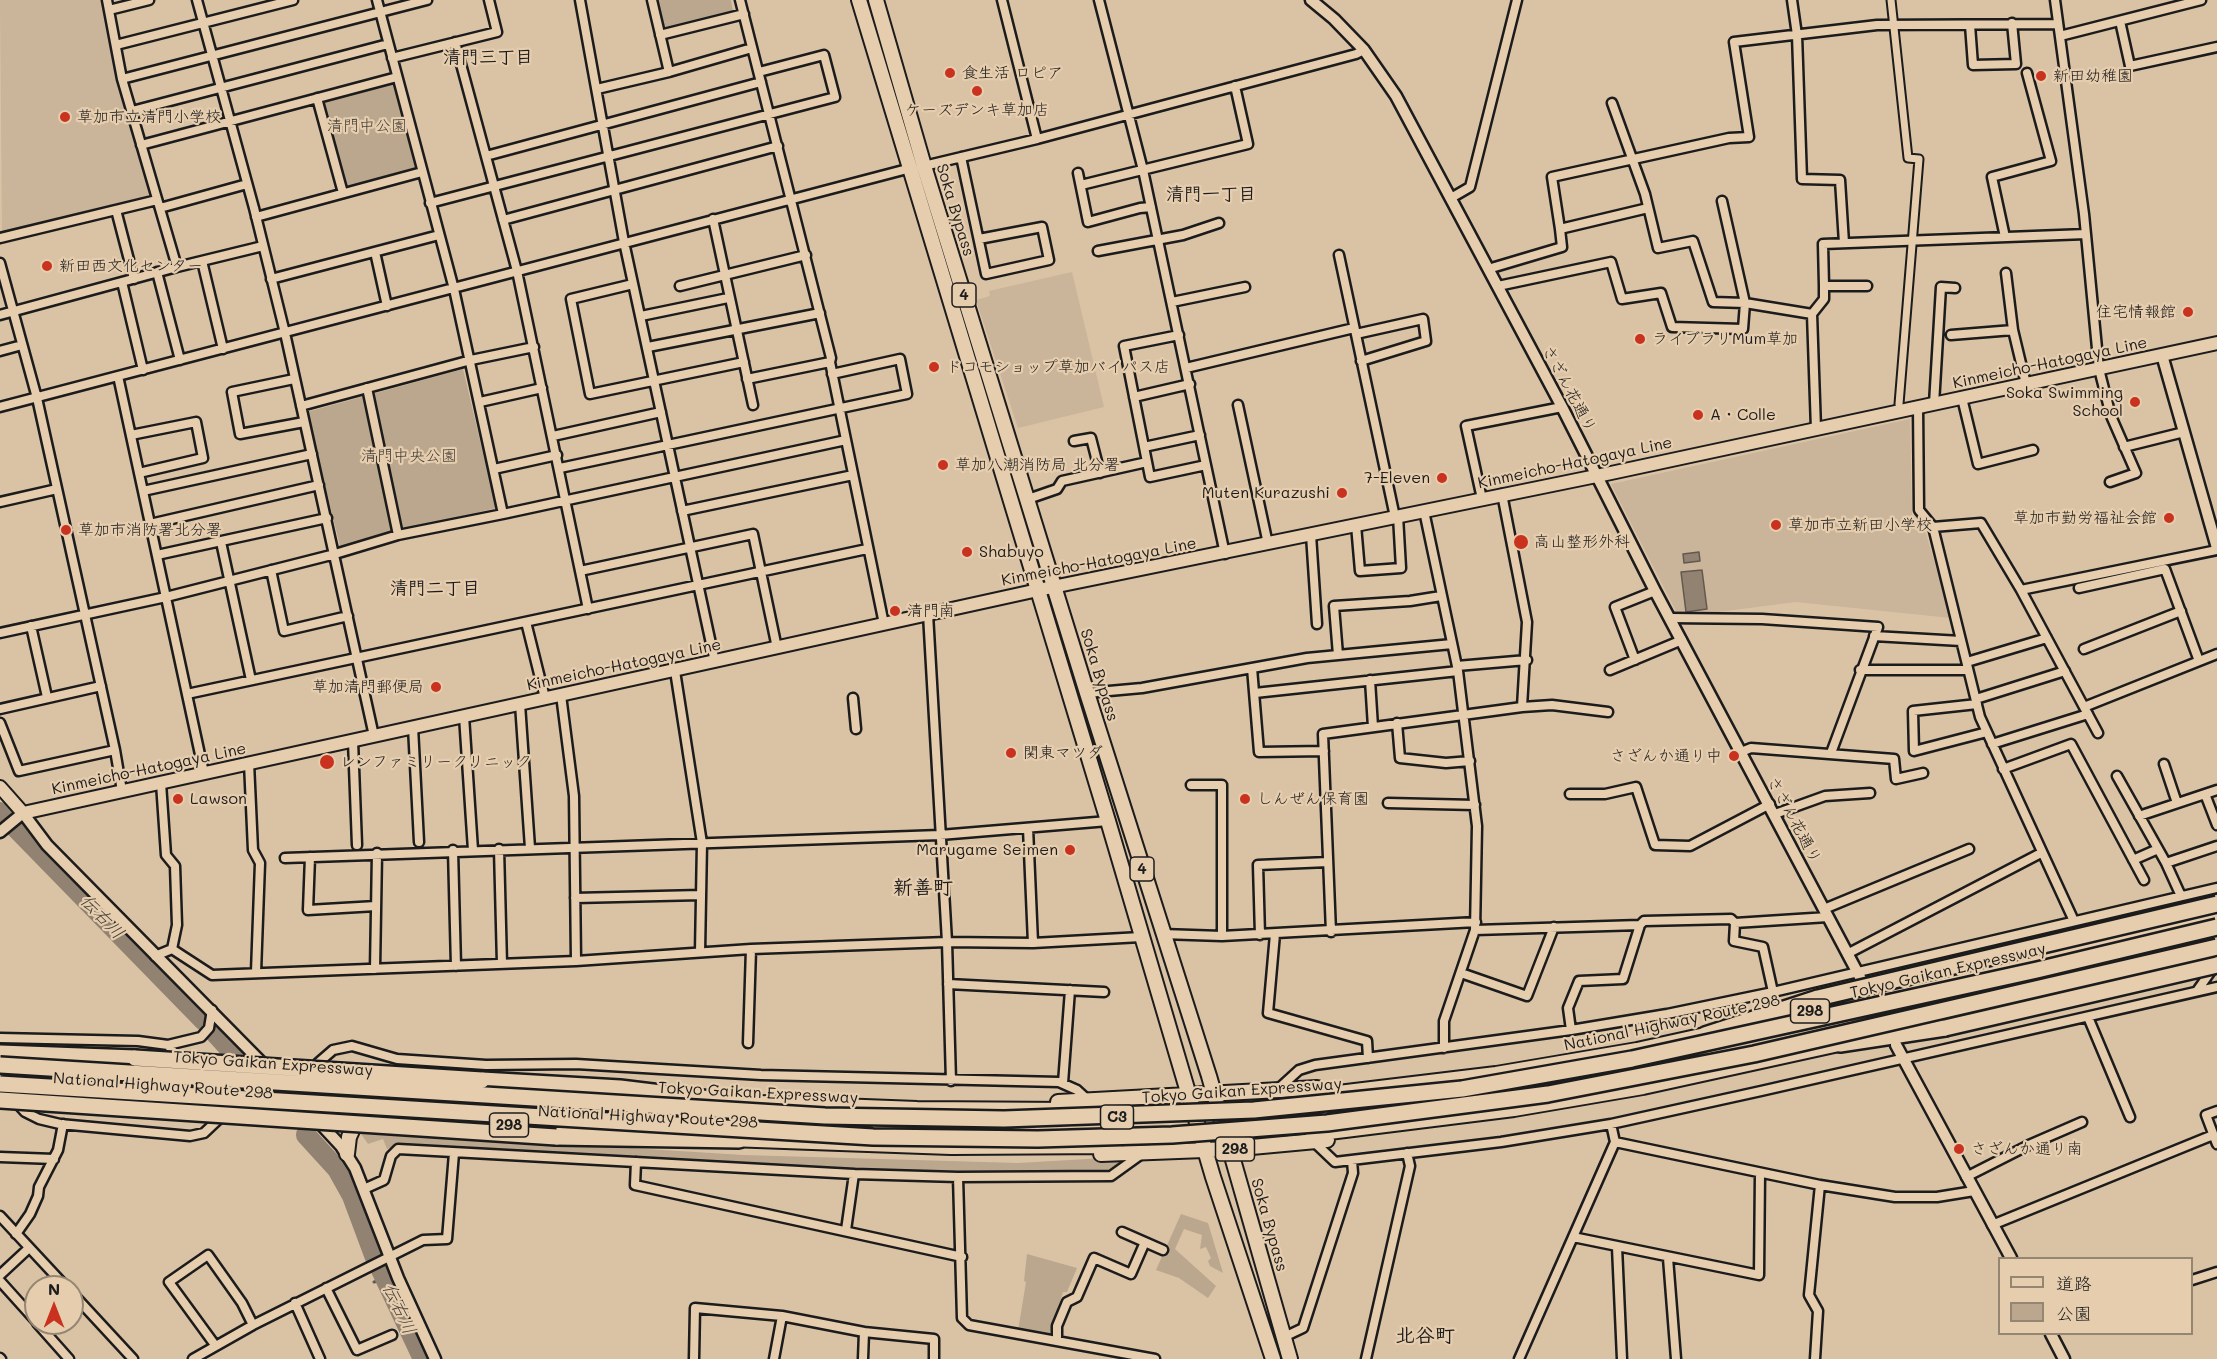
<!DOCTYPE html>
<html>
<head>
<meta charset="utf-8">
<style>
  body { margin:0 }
  #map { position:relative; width:2217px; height:1359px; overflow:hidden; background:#dac2a5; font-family:Mali,"Klee One",sans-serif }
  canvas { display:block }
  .legend { position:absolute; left:1998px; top:1257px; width:195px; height:78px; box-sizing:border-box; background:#e6cdae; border:2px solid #958674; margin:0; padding:8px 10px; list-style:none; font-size:18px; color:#1c1c1c }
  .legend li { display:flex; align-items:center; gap:12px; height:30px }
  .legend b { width:30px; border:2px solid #958674 }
  .north { position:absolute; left:24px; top:1275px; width:60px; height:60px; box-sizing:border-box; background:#e6cdae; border:2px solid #958674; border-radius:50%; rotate:0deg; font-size:16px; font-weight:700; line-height:24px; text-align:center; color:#1c1c1c }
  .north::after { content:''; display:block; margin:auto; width:21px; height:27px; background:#c8321e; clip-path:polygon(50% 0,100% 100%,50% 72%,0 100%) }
</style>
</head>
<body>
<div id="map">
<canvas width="2217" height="1359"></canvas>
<ul class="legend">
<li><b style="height:8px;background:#e6cdae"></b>道路</li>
<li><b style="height:16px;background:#baa78e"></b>公園</li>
</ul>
<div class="north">N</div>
</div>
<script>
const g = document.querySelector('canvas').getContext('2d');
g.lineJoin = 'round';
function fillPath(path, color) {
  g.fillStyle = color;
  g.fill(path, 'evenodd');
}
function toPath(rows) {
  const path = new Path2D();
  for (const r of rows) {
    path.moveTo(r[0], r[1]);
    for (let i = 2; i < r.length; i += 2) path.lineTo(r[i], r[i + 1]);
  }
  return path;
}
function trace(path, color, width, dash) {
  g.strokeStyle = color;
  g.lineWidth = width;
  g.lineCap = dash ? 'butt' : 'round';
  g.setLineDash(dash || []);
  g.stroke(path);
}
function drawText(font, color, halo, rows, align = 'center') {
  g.font = font + ' Mali,"Klee One",sans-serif';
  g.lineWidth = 4.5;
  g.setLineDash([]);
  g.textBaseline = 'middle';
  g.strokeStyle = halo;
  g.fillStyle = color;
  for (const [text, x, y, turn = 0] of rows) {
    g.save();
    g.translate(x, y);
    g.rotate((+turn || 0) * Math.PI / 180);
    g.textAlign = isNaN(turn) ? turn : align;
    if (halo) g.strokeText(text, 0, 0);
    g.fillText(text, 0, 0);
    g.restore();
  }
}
fillPath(toPath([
  [0,0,102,0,110,42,150,192,148,196,6,234,2,232],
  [1072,272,1104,407,1018,428,976,300,990,296,989,291],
  [1910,419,1912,516,1926,534,1951,618,1796,602,1679,617,1611,484]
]), '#cab49a');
fillPath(toPath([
  [658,0,731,0,733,12,665,29],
  [394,81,415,167,345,188,322,100],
  [463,369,496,508,340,546,307,412],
  [359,1131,743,1155,1018,1163,1122,1157,1123,1161,1106,1171,911,1172,822,1169,399,1144,387,1149,383,1139,368,1144],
  [1181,1214,1208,1223,1223,1273,1210,1266,1208,1261,1211,1258,1206,1247,1200,1249,1202,1235,1184,1229,1175,1249,1216,1286,1208,1298,1179,1278,1156,1270],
  [1027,1254,1077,1268,1067,1292,1063,1292,1049,1336,1018,1331,1026,1282,1024,1281]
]), '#baa78e');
const water = toPath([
  [1699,552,1700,561,1684,563,1683,554,1699,552],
  [1702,570,1707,609,1686,612,1681,572,1702,570]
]);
fillPath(water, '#918271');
trace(water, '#62594f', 1.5);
trace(toPath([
  [374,1282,385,1279]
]), '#62594f', 3);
trace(toPath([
  [0,812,204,1021],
  [214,1032,245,1066],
  [306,1135,337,1169,352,1196,374,1255,423,1359]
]), '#918271', 20);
trace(toPath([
  [1206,1105,1305,1097],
  [1114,1146,1313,1134]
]), '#b4a18a', 14, [14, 7]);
const pedestrian = toPath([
  [1891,0,1908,158,1919,159,1899,404]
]);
const minor = toPath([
  [107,0,122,79,177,267],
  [197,0,254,208,285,333,374,736],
  [580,0,624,242,715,662],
  [652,0,669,72],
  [740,0,831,358,830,362,884,624],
  [1002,0,1037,139],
  [1099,0,1143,170,1225,554],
  [1792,0,1797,35,1802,179,1840,180,1844,243],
  [2055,0,2084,214,2099,369,2111,416,2136,473,2110,482],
  [109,10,149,0],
  [2120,21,2130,66,2217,47],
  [1970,25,1973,65,2016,64,2012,23],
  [660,35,744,14],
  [2060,36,2201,0],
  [455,42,517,271,588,609],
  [116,45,293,0],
  [392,58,497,32,489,0],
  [122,79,427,0],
  [597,89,669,72,752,48],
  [317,98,343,193],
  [1612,103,1645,194,1658,248,1693,241,1713,302,1745,303,1812,314],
  [132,111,388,44],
  [141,145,397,77],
  [486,156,761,82],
  [961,157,986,274,1049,260,1042,227,979,239],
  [924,166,1037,139,1356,54,1364,50],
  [1078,173,1088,222,1140,208,1151,207],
  [1081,185,1248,144,1235,86],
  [1451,198,1470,187,1517,0],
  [430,203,835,97,824,55,759,72],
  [160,208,247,184],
  [1648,208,1560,229,1552,177,1729,138,1749,137,1734,42,1877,25,2058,24],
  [116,210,134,279],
  [256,217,422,172],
  [713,219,753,405],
  [503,220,778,146],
  [2005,237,1992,177,2051,161,2027,73],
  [0,238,157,200],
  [1098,251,1183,235,1219,223],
  [375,252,387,306],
  [1339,255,1395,517],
  [202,261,223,349],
  [0,263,37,398,115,750,122,791],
  [1488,269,1562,247,1560,229],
  [157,272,180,360],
  [2006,273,2013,330,2026,384],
  [271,279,439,235],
  [122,282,143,370],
  [633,284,571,299,590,394,744,362],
  [680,286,806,255],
  [1498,286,1611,262,1622,299,1661,293,1672,327,1743,329,1745,303,1722,201],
  [1867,286,1824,286,1823,244,2086,234],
  [1172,302,1245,287],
  [0,315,177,267,263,246],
  [641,316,728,298],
  [1356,334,1423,319,1426,341,1361,361],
  [1179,335,1124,346,1147,462,1150,477,1206,465],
  [1951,335,2013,330],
  [648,347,820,313],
  [0,351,22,345],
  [1186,368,1354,328],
  [118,376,204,773],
  [294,379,232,392,240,434,304,422],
  [747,379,830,362],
  [367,388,398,535],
  [1134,397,1190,384],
  [1962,398,1978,464,2033,450],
  [480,402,542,388],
  [1934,404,1941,287,1955,288],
  [1238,405,1268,544],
  [301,406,471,360,534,347],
  [0,407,911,168],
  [1918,407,1919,510,1933,527,1980,717,2074,921],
  [1816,429,1812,314,1824,299,1824,286],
  [131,435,196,422,203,458,139,473],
  [553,436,661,412],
  [1074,441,1091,438,1100,473],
  [1144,447,1200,435],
  [2124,447,2184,432],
  [560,468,907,394,900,359,832,374],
  [494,469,557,455],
  [143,491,312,454],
  [1502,494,1527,622,1522,707],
  [1028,499,1057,489,1062,481,1147,462],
  [1482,499,1466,426,1562,407],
  [0,502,57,489],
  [682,511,853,475],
  [1424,511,1458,671,1477,826,1475,930,1444,1021,1444,1048],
  [503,514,846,440],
  [150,524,319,485],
  [1356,525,1360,571,1401,568,1398,516],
  [1933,527,1981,523,2021,590,2217,550],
  [1311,535,1317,624],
  [221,542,251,680],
  [157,555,327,518],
  [271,570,284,631,348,616],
  [580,571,753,534,777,648],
  [2079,588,2165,569,2199,661],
  [2021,590,2098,733],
  [928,614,947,942,951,1081],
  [1670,618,1762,619,1878,627,1831,753],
  [526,622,545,698],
  [31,626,47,697],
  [0,633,166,597,335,554,398,535,503,514,454,289,377,0],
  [1874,636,1961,641],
  [2084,649,2181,611],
  [1338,655,1334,606,1410,601,1441,596],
  [1635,660,1615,607,1655,591],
  [1967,662,2047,638],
  [1457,666,1527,660],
  [1252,668,1259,752,1324,751],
  [1610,670,1682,640],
  [1860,670,1968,670],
  [675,671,702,843,700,952],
  [1370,680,1373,727],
  [1087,693,1142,688,1307,658,1452,644],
  [1255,693,1458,671],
  [187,694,867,549],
  [561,695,574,796,576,961],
  [853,698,856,729],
  [1976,699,2065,671],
  [520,704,530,848],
  [1977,704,1913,711,1914,751,1987,732],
  [2084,707,2217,654],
  [0,709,101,686],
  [464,716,473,850],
  [0,723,19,771,115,750],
  [1397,723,1400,758,1446,763,1470,761],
  [413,727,419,842],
  [353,741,357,845],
  [1992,744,2088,714],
  [1741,752,1751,748,1894,759,1896,779,1923,773],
  [249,763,253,850,260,863,256,972],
  [2164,764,2177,803],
  [2003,769,2071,744,2144,880],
  [2117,776,2166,863,2181,896],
  [161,783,166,855,175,866,177,925,172,949],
  [1191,785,1222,785,1222,936],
  [1570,794,1605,794,1636,787,1655,845,1690,846,1770,804],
  [2205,794,2217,825],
  [1388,803,1475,805],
  [1775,814,1825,796,1870,793],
  [2139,816,2217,790],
  [1028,828,1033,943],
  [499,849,502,964],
  [453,850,456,966],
  [310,857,308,910,376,906],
  [285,858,940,835,1108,821],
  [2133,860,2158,849],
  [2166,863,2217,846],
  [575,898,701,895],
  [1824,909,1969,849],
  [1735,923,1734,941,1763,947,1773,992],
  [1475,930,1640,925,1644,921,1731,919,1735,923,1828,917],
  [1331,932,1323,734,1522,707,1552,705,1608,712],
  [1162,934,1222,936,1476,922],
  [1275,934,1268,1013,1367,1041,1368,1058],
  [1260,935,1258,865,1328,862],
  [1847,954,2041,853],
  [155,956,172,949,212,975,576,961,751,949,947,942,1033,943,1141,937],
  [375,969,377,853],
  [1461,973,1527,996,1554,927],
  [948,984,1104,992],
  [2197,991,2216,964],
  [2088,1017,2130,1117],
  [1571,1030,1568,1008,1579,981,1623,979,1640,925],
  [0,1038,138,1041,168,1045,180,1061],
  [748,1043,751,949],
  [168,1045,201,1037,209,1028,212,1010],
  [315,1070,318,1063,333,1050,352,1046,397,1059,486,1065,576,1064,761,1075,1059,1082,1077,1090,1089,1101],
  [1063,1083,1070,990],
  [1276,1091,1299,1070,1315,1065,1571,1030,1667,1014,1773,992,2217,888],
  [15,1101,25,1112,39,1119,60,1124,190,1136,204,1133,222,1116],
  [2217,1111,2206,1115,2217,1144],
  [1611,1124,1615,1142,1820,1185,1895,1197,1937,1197,1974,1191],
  [1314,1142,1335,1162,1501,1142,1611,1124,1761,1091,2217,987],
  [0,1157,54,1159],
  [636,1162,635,1185,962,1257],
  [958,1177,962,1318,969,1325,1155,1359],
  [1966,1177,2029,1145,2082,1122],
  [364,1189,384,1180,391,1156,398,1149,854,1174,958,1177,1111,1176,1143,1153],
  [0,1216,66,1287],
  [1992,1225,2213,1135],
  [846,1230,854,1174],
  [1122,1232,1163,1250],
  [16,1234,30,1214,38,1196,39,1187,58,1150,63,1124],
  [1573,1237,1759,1275,1760,1173],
  [1617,1247,1622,1359],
  [1668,1258,1676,1359],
  [0,1275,29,1248],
  [2192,1280,2217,1272],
  [0,1281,36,1321],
  [326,1288,357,1350,392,1335],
  [72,1293,133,1359],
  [295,1303,320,1359],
  [37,1323,69,1359],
  [1284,1337,1303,1328,1353,1173,1352,1160],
  [1057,1341,1057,1326,1067,1302,1077,1297,1094,1258,1131,1274,1145,1242],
  [215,1345,169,1282,208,1255,242,1303,253,1325],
  [0,1358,1,1359],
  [193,1359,253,1325,423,1240,447,1239,454,1153],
  [694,1359,695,1308,782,1316,864,1332],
  [774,1359,782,1316],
  [863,1359,864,1332,934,1339,934,1359],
  [1366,1359,1410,1166,1407,1153],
  [1519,1359,1615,1142],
  [1815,1359,1818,1311,1809,1295,1820,1185]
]);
const tertiary = toPath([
  [1311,0,1334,19,1364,50,1396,96,1562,407,1655,591,1862,981],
  [2162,355,2217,548],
  [0,832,23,813,47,845,266,1067],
  [1896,1045,2011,1258],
  [316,1119,341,1146,355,1168,398,1278,435,1359],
  [2051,1334,2064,1359]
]);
const secondary = toPath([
  [0,787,23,813,1038,590,1611,473,2217,343]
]);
const trunk = toPath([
  [859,0,1108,821,1213,1177,1273,1359],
  [876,0,924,166,1087,693,1209,1076,1290,1359],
  [1765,1021,2217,916],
  [1914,1027,2217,956],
  [0,1092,600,1131],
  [571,1093,639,1097],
  [1305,1097,1496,1074,1637,1050,1714,1033],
  [733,1102,917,1109,1070,1110],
  [1058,1102,1317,1088],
  [1313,1134,1514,1109,1643,1087,1848,1042],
  [729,1139,951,1147,1114,1146],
  [347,1154,349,1137,359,1115],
  [1101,1154,1230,1149,1327,1140]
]);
const motorway = toPath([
  [1705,1035,1818,998],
  [1840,1044,1945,1028],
  [0,1053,135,1058],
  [482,1080,620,1088,743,1103],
  [556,1137,739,1140]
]);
trace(pedestrian, '#1c1c1c', 11);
trace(minor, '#1c1c1c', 13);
trace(tertiary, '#1c1c1c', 15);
trace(secondary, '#1c1c1c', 16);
trace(trunk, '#1c1c1c', 18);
trace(motorway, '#1c1c1c', 20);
trace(pedestrian, '#e6cdae', 7);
trace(minor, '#e6cdae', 8);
trace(tertiary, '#e6cdae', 10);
trace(secondary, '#e6cdae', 12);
trace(trunk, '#e6cdae', 14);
trace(motorway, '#e6cdae', 15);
const motorwayBridge = toPath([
  [1818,998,2217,904],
  [1945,1028,2217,965],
  [135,1058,482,1080],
  [0,1065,825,1116,1004,1119,1254,1110,1462,1089,1632,1059,2037,970,2217,927],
  [0,1084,873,1137,1038,1139,1172,1135,1327,1123,1548,1094,1754,1054,2217,947],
  [0,1100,556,1137]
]);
trace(motorwayBridge, '#1c1c1c', 20, []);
trace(motorwayBridge, '#e6cdae', 15);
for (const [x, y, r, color] of [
  [950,73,6,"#c8321e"],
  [2041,76,6,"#c8321e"],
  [977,91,6,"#c8321e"],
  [65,117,6,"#c8321e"],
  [47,266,6,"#c8321e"],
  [2188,312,6,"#c8321e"],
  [1640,339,6,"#c8321e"],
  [934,367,6,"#c8321e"],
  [2135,402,6,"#c8321e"],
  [1698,415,6,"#c8321e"],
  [943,465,6,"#c8321e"],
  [1442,478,6,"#c8321e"],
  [1342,493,6,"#c8321e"],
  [2169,518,6,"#c8321e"],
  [1776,525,6,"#c8321e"],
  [66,530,6,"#c8321e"],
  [1521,542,8,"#c8321e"],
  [967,552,6,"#c8321e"],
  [895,611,6,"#c8321e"],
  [436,687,6,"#c8321e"],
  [1011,753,6,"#c8321e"],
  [1734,756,6,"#c8321e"],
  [327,762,8,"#c8321e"],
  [178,799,6,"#c8321e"],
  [1245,799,6,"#c8321e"],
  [1070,850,6,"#c8321e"],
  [1959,1149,6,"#c8321e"]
]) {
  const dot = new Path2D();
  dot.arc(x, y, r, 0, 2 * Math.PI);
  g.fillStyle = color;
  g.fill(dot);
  trace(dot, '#e6cdae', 2);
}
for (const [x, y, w] of [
  [964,295,24],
  [1142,869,24],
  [1810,1011,39],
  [1117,1117,33],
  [509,1125,39],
  [1235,1149,39]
]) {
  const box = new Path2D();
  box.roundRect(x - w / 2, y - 12, w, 24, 4.5);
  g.fillStyle = '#e6cdae';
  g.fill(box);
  trace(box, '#1c1c1c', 1.5);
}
drawText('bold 15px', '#1c1c1c', null, [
  ["4",964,295],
  ["4",1142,869],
  ["298",1810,1011],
  ["C3",1117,1117],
  ["298",509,1125],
  ["298",1235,1149]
]);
drawText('16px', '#1c1c1c', '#e6cdae', [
  ["食生活 ロピア",962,73],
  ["新田幼稚園",2053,76],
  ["ケーズデンキ草加店",977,110,"center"],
  ["草加市立清門小学校",77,117],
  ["新田西文化センター",59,266],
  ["住宅情報館",2176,312,"right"],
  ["ライブラリMum草加",1652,339],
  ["ドコモショップ草加バイパス店",946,367],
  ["Soka Swimming",2123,393,"right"],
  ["School",2123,411,"right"],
  ["A・Colle",1710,415],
  ["草加八潮消防局 北分署",955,465],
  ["7-Eleven",1430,478,"right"],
  ["Muten Kurazushi",1330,493,"right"],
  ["草加市勤労福祉会館",2157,518,"right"],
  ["草加市立新田小学校",1788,525],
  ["草加市消防署北分署",78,530],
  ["高山整形外科",1534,542],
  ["Shabuyo",979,552],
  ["清門南",907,611],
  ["草加清門郵便局",424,687,"right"],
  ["関東マツダ",1023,753],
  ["さざんか通り中",1722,756,"right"],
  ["レンファミリークリニック",340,762],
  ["Lawson",190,799],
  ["しんぜん保育園",1257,799],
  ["Marugame Seimen",1058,850,"right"],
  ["さざんか通り南",1971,1149]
], 'left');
drawText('16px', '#443f38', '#e6cdae', [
  ["清門中公園",367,126],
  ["清門中央公園",409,456]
]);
drawText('16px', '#1c1c1c', '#e6cdae', [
  ["Soka Bypass",955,210,73],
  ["Kinmeicho-Hatogaya Line",2050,363,-12],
  ["さざん花通り",1569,389,62],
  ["Kinmeicho-Hatogaya Line",1575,463,-12],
  ["Kinmeicho-Hatogaya Line",1099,562,-11],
  ["Kinmeicho-Hatogaya Line",624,665,-12],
  ["Soka Bypass",1099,675,73],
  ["Kinmeicho-Hatogaya Line",149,769,-12],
  ["さざん花通り",1794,820,62],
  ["Tokyo Gaikan Expressway",1948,971,-13],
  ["National Highway Route 298",1672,1023,-12],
  ["Tokyo Gaikan Expressway",273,1064,4],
  ["National Highway Route 298",163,1086,4],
  ["Tokyo Gaikan Expressway",1242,1091,-4],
  ["Tokyo Gaikan Expressway",758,1093,3],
  ["National Highway Route 298",648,1117,3],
  ["Soka Bypass",1269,1225,74]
]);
drawText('bold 18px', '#1c1c1c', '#e6cdae', [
  ["清門三丁目",488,57],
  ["清門一丁目",1211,194],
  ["清門二丁目",435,588]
]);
drawText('italic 18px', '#45403a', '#e6cdae', [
  ["伝右川",102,917,46],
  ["伝右川",399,1309,65]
]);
drawText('bold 20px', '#1c1c1c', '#e6cdae', [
  ["新善町",923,888],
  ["北谷町",1425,1336]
]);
</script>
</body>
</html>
